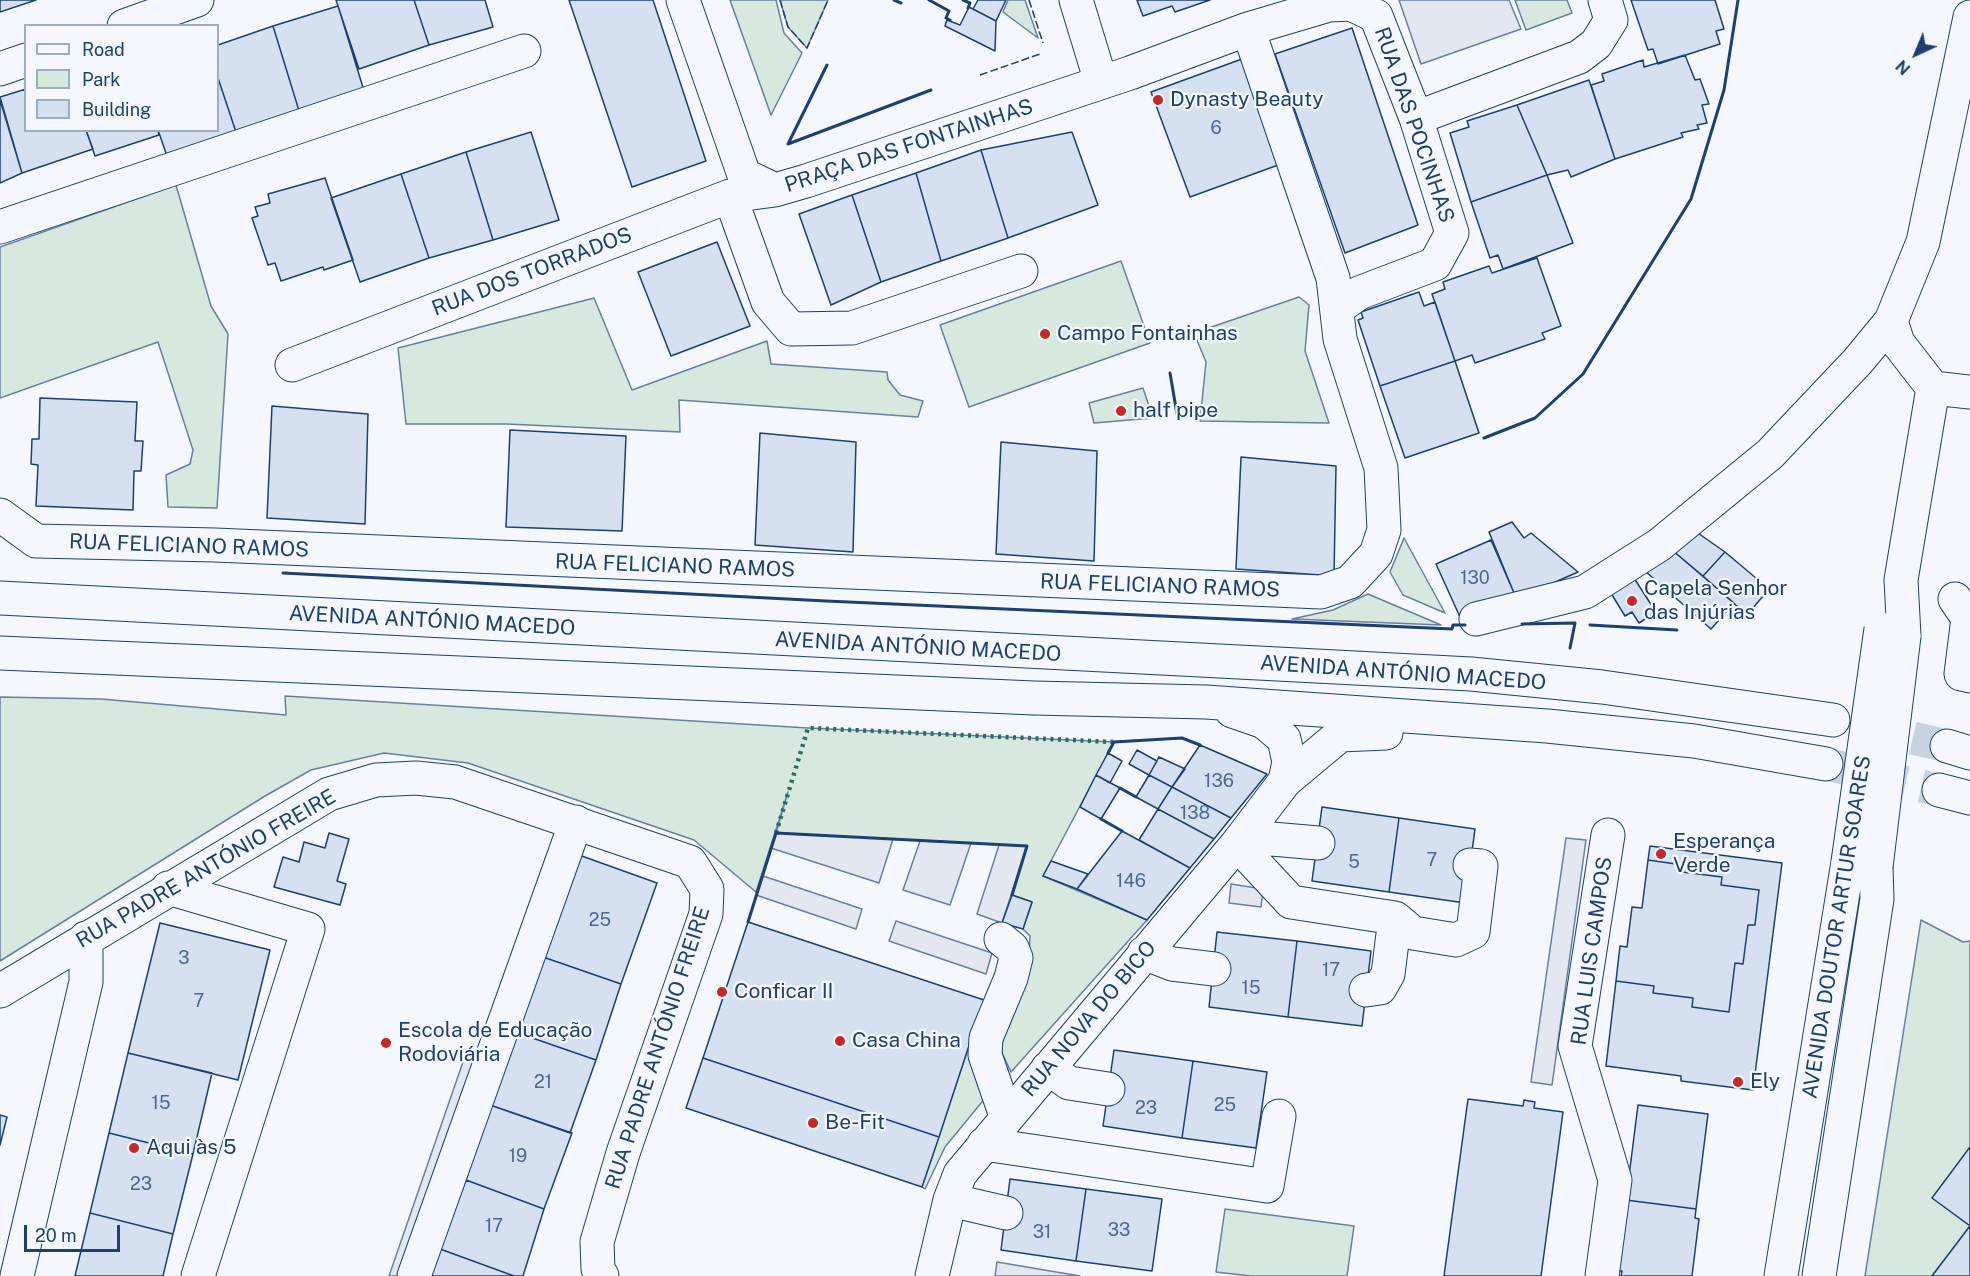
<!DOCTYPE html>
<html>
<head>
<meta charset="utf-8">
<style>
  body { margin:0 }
  #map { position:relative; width:1970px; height:1276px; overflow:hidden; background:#f4f7fb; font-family:"Public Sans",sans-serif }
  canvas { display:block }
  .legend { position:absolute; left:24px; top:24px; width:195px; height:108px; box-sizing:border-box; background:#f4f7fb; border:2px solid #9eadc5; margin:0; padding:8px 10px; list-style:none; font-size:18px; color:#1d3f73 }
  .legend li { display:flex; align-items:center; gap:12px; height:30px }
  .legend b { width:30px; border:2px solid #9eadc5 }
  .north { position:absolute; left:1886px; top:24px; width:60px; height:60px; -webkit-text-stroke:4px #f4f7fb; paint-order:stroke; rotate:224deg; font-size:16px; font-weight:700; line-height:24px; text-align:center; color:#1d3f73 }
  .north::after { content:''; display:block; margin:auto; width:21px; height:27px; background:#1d3f73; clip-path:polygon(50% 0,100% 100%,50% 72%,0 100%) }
  .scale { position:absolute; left:24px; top:1225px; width:96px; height:27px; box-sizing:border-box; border:3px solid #1d3f73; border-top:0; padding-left:8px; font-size:18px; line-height:21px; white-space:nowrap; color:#1d3f73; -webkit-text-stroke:4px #f4f7fb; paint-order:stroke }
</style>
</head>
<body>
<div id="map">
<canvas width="1970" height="1276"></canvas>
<ul class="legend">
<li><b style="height:8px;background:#f4f7fb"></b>Road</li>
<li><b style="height:16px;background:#d7e8df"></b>Park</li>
<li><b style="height:16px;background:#d5e0f0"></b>Building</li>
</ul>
<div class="north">N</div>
<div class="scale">20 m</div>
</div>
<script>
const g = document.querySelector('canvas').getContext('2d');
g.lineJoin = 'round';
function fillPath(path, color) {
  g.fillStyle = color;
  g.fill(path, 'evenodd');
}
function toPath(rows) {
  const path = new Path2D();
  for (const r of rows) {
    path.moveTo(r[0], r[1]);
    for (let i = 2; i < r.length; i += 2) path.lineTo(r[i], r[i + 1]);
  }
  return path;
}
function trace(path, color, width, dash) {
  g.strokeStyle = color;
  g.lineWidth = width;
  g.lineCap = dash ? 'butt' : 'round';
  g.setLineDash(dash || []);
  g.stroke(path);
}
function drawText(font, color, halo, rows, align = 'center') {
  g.font = font + ' "Public Sans",sans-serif';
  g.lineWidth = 4.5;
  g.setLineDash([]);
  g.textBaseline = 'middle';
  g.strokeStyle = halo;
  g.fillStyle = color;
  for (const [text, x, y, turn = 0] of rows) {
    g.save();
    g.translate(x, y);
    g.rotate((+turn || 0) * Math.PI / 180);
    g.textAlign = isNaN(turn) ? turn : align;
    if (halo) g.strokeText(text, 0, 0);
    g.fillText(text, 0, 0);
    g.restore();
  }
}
const green = toPath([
  [730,0,776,0,784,33,802,53,771,115,730,0],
  [780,0,828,0,807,48,788,27,780,0],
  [1008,0,1025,0,1038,38,1003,12,1008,0],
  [1515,0,1567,0,1572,13,1526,30,1515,0],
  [176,185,211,306,228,334,217,508,168,507,166,475,190,464,193,450,158,342,0,398,0,247,176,185],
  [1121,261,1150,343,969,407,940,325,1121,261],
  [1299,297,1309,305,1305,351,1329,423,1200,421,1206,362,1194,333,1299,297],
  [594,298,632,390,767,341,771,364,887,372,888,380,900,395,923,401,918,417,679,400,680,432,507,424,406,424,398,348,594,298],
  [1143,388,1153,418,1094,423,1089,403,1143,388],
  [1404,538,1445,613,1403,595,1390,572,1404,538],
  [1368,594,1441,625,1292,619,1333,610,1368,594],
  [285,696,808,728,1114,742,1043,876,1147,920,1011,1072,1002,1053,1003,1030,1029,956,1030,936,1023,929,1032,902,1012,895,1027,846,776,833,788,792,756,892,694,840,468,763,384,753,311,770,265,796,0,961,0,697,101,699,286,715,285,696],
  [1921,920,1963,942,1970,941,1970,1226,1932,1276,1865,1276,1921,920],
  [976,1024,986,1097,945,1147,925,1189,922,1187,976,1024],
  [1225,1209,1354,1226,1347,1276,1251,1276,1216,1272,1225,1209]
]);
fillPath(green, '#d7e8df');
trace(green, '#687fa3', 1.5);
const parking = toPath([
  [1399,0,1509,0,1521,29,1421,64,1399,0],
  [776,833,893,839,879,883,771,848,776,833],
  [1566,838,1586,840,1552,1085,1531,1082,1566,838],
  [920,841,971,843,950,905,903,890,920,841],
  [999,845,1027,846,1002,923,977,914,999,845],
  [763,876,862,909,856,929,756,895,763,876],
  [1231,884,1263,889,1261,907,1229,903,1231,884],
  [896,921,992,953,986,974,889,941,896,921],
  [464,1059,483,1060,407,1276,389,1276,464,1059],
  [997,1262,1080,1276,995,1276,997,1262]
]);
fillPath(parking, '#e3e8f0');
trace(parking, '#687fa3', 1.5);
const building = toPath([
  [0,0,36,0,0,12,0,0],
  [336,0,414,0,429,45,359,69,336,0],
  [414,0,485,0,493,27,429,45,414,0],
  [569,0,653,0,706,161,632,187,569,0],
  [978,0,1006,0,996,21,973,9,978,0],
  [1137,0,1210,0,1175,12,1172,6,1143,16,1137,0],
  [1631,0,1715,0,1724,29,1716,31,1720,44,1658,64,1653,49,1648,50,1631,0],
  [338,6,365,94,300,114,273,26,338,6],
  [969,7,996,21,995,51,945,26,947,20,960,25,969,7],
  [273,26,300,114,236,132,218,78,218,45,273,26],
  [1352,28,1418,225,1345,253,1275,54,1352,28],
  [1685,55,1695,80,1700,79,1709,104,1702,105,1707,123,1697,125,1699,129,1681,133,1683,137,1615,159,1591,85,1604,81,1602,74,1643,60,1644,67,1685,55],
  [1242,59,1281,164,1190,197,1151,92,1242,59],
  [218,78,236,132,167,156,158,130,218,130,218,78],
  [1589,80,1615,159,1571,177,1568,170,1547,175,1517,105,1589,80],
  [26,89,26,130,86,130,93,149,22,173,0,97,26,89],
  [0,100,22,173,0,183,0,100],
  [1517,105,1547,175,1471,202,1450,133,1469,127,1467,121,1517,105],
  [86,130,158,130,159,135,95,156,86,130],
  [531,132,559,220,493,240,466,152,531,132],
  [1072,132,1098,205,1008,238,981,150,1072,132],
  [981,150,1008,238,941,261,916,173,981,150],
  [466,152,493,240,429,258,401,174,466,152],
  [916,173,941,261,881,282,852,195,916,173],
  [401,174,429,258,360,282,331,198,401,174],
  [1547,175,1573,243,1503,269,1498,255,1490,258,1471,202,1547,175],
  [325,178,353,260,324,270,323,267,281,281,275,263,268,265,252,218,258,216,255,207,270,203,268,194,325,178],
  [852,195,881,282,831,305,799,214,852,195],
  [717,242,750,326,671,356,638,272,717,242],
  [1537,258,1561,326,1542,333,1545,339,1475,363,1472,355,1455,361,1432,294,1445,289,1443,282,1489,266,1492,273,1537,258],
  [1419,292,1424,306,1435,302,1455,361,1380,386,1358,320,1363,318,1361,312,1419,292],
  [1455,361,1479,433,1405,458,1380,386,1455,361],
  [40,398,137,402,135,441,143,441,141,471,134,471,133,510,36,506,38,465,31,464,32,439,39,439,40,398],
  [272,406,368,414,365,524,267,518,272,406],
  [510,430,626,436,622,531,506,527,510,430],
  [760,433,856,442,853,552,755,545,760,433],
  [1001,442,1097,451,1094,561,996,554,1001,442],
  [1241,457,1336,466,1334,576,1236,569,1241,457],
  [1512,522,1524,538,1531,533,1578,572,1553,583,1514,593,1489,532,1512,522],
  [1695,531,1725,552,1703,576,1672,550,1695,531],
  [1491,540,1514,593,1460,617,1436,564,1491,540],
  [1672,550,1734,603,1711,629,1645,571,1672,550],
  [1725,552,1769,589,1747,615,1703,576,1725,552],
  [1632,575,1656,612,1639,623,1632,612,1625,616,1609,590,1632,575],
  [1200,745,1267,774,1231,818,1172,787,1200,745],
  [1137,750,1157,761,1149,775,1129,764,1137,750],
  [1108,753,1122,761,1110,783,1096,775,1108,753],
  [1159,757,1185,769,1172,787,1149,775,1159,757],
  [1096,775,1120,788,1101,819,1080,807,1096,775],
  [1149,775,1172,787,1158,809,1136,797,1149,775],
  [1172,787,1231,818,1214,839,1158,809,1172,787],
  [1322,807,1399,818,1389,892,1312,881,1322,807],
  [1158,809,1214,839,1190,868,1139,840,1158,809],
  [1399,818,1475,829,1465,903,1389,892,1399,818],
  [1122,831,1190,868,1147,920,1077,889,1122,831],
  [329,833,349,839,337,881,346,884,340,905,274,887,283,857,299,862,304,842,325,848,329,833],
  [1650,846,1782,863,1753,1090,1681,1081,1681,1076,1606,1066,1616,981,1654,986,1653,993,1693,998,1692,1007,1729,1012,1735,963,1743,964,1748,925,1755,925,1759,890,1721,885,1722,877,1682,872,1683,865,1648,860,1650,846],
  [579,855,657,883,621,984,543,957,579,855],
  [1648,860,1683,865,1682,872,1722,877,1721,885,1759,890,1755,925,1748,925,1743,964,1735,963,1729,1012,1692,1007,1693,998,1653,993,1654,986,1616,981,1620,946,1627,947,1632,907,1642,908,1648,860],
  [1051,861,1088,874,1077,889,1043,876,1051,861],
  [1012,895,1032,902,1023,929,1002,923,1012,895],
  [748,922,984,1000,939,1137,703,1058,748,922],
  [160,923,270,950,238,1080,128,1053,160,923],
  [1217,932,1297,941,1288,1017,1209,1007,1217,932],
  [1297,941,1371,951,1362,1026,1288,1017,1297,941],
  [543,957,621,984,596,1060,515,1032,543,957],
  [515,1032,596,1060,570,1133,490,1105,515,1032],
  [1114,1050,1193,1061,1182,1138,1103,1126,1114,1050],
  [128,1053,212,1073,193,1154,109,1133,128,1053],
  [703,1058,939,1137,922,1187,686,1108,703,1058],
  [1193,1061,1267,1072,1256,1148,1182,1138,1193,1061],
  [1468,1099,1523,1106,1524,1100,1535,1102,1534,1108,1563,1112,1541,1276,1444,1276,1468,1099],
  [490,1105,572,1133,544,1209,466,1180,490,1105],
  [1638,1105,1708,1114,1696,1209,1626,1200,1638,1105],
  [0,1115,7,1117,0,1145,0,1115],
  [109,1133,193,1154,173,1234,90,1213,109,1133],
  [1970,1147,1970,1226,1932,1198,1970,1147],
  [1010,1179,1086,1189,1076,1261,1001,1250,1010,1179],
  [466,1180,544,1209,523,1276,514,1276,440,1249,466,1180],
  [1086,1189,1162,1199,1152,1271,1076,1261,1086,1189],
  [1626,1200,1696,1209,1695,1218,1699,1219,1692,1276,1621,1276,1622,1271,1617,1271,1626,1200],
  [90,1213,173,1234,163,1276,75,1276,90,1213],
  [1970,1226,1970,1276,1932,1276,1970,1226],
  [440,1249,514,1276,430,1276,440,1249]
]);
fillPath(building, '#d5e0f0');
trace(building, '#1d3f73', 1.5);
trace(toPath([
  [1865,727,1947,746],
  [1826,764,1939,790]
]), '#c9d2e0', 33, [33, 16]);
const minor = toPath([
  [683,0,744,175,775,190],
  [1076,0,1101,82],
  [124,26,197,0],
  [0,69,26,60],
  [1416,118,1579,57,1596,44,1611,20,1605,0],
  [730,196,768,302,791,329,852,328,1021,271],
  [0,227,524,51],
  [1891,321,1898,343,1933,388,1901,580,1904,636],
  [292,365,730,196,775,190,806,181,1130,73,1248,29,1329,5,1351,4,1376,16,1416,118,1452,233,1435,264,1359,293,1338,308],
  [1933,388,1970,392],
  [0,515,36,541,215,545,1321,592,1350,582,1376,554,1384,530,1381,468,1340,339,1333,278,1248,29],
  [1955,599,1968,618,1961,674,1970,676],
  [1476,619,1585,592,1659,545,1770,454,1858,361,1891,321,1923,242,1970,17],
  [1237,844,1291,902,1395,918,1413,933,1456,940,1473,932,1481,866,1470,865],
  [1237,844,1272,839,1318,843],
  [168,888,308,929,198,1276],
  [1001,939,1012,948,1016,958,1011,978,986,1038,985,1055,1006,1116],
  [1144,953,1172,964,1214,969],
  [1366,990,1380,988,1388,974,1395,918],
  [0,991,329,794,376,780,416,778,455,782,690,862,707,889,706,914,623,1153,597,1242,598,1269,602,1276],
  [1048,1068,1069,1083,1108,1089],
  [984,1144,1267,1186,1279,1116],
  [950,1200,1006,1213],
  [17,1276,86,982,86,938],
  [414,1276,576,822],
  [932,1276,950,1200,960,1174,1237,844,1285,781],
  [1602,1276,1615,1180,1575,1046,1608,835],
  [1781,1276,1848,862],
  [1819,1276,1877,899,1876,867]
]);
const highway = toPath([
  [0,598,1471,674,1602,687,1833,720],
  [0,653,1034,698,1206,702,1547,726,1694,741,1826,764],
  [1232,711,1264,722,1284,739,1289,762,1285,781],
  [1947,746,1970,753],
  [1285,781,1340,735,1386,733],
  [1939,790,1970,798]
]);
trace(minor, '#1d3f73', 35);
trace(highway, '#1d3f73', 35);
trace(minor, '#f4f7fb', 33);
trace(highway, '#f4f7fb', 33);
const minorBridge = toPath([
  [1848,862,1881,629],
  [1876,867,1904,636]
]);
trace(minorBridge, '#1d3f73', 35, []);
trace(minorBridge, '#f4f7fb', 33);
trace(toPath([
  [776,833,808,728,1114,742]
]), '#2c6c60', 4.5, [3, 4.5]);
trace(toPath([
  [780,0,788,27,807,48,828,0],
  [1029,0,1043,43],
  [980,75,1040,54]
]), '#1d3f73', 1.5, [8, 3]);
trace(toPath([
  [894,0,901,3],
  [929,0,949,11,946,18,950,20],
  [963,0,970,3,968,8],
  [827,65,788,144,931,90],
  [1170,373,1178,420],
  [1484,438,1535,418,1583,374,1691,199,1724,90,1738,0],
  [283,573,826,601,1452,629,1453,625,1465,625],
  [1522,624,1575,623,1570,648],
  [1590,625,1677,630],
  [1108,753,1114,742,1182,738,1200,745],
  [1120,788,1136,797],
  [1101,819,1122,831],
  [748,922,776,833,1027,846,1012,895]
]), '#1d3f73', 3);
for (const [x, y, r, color] of [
  [1158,100,6,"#c62828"],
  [1045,334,6,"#c62828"],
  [1121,411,6,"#c62828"],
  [1632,601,6,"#c62828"],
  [1661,854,6,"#c62828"],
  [722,992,6,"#c62828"],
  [840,1041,6,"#c62828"],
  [386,1043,6,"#c62828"],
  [1738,1082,6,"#c62828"],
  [813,1123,6,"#c62828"],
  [134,1148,6,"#c62828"]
]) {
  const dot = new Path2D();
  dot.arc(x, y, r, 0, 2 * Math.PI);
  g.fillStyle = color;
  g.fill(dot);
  trace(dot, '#f4f7fb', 2);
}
drawText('18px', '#4b6792', null, [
  ["6",1216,128],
  ["130",1475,578],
  ["136",1219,781],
  ["138",1195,813],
  ["7",1432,860],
  ["5",1354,862],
  ["146",1131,881],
  ["25",600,920],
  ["3",184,958],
  ["17",1331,970],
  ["15",1251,988],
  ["7",199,1001],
  ["21",543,1082],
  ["15",161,1103],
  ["25",1225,1105],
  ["23",1146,1108],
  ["19",518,1156],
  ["23",141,1184],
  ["17",494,1226],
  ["33",1119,1230],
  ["31",1042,1232]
]);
drawText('21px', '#1d3f73', '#f4f7fb', [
  ["Dynasty Beauty",1170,100],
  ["Campo Fontainhas",1057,334],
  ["half pipe",1133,411],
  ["Capela Senhor",1644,589],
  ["das Injúrias",1644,613],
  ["Esperança",1673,842],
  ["Verde",1673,866],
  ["Conficar II",734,992],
  ["Escola de Educação",398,1031],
  ["Rodoviária",398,1055],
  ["Casa China",852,1041],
  ["Ely",1750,1082],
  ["Be-Fit",825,1123],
  ["Aqui às 5",146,1148]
], 'left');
drawText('21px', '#1d3f73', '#f4f7fb', [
  ["RUA DAS POCINHAS",1414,125,71],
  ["PRAÇA DAS FONTAINHAS",909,146,-18],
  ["RUA DOS TORRADOS",532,272,-21],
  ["RUA FELICIANO RAMOS",189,546,2],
  ["RUA FELICIANO RAMOS",675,566,2],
  ["RUA FELICIANO RAMOS",1160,586,2],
  ["AVENIDA ANTÓNIO MACEDO",432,621,3],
  ["AVENIDA ANTÓNIO MACEDO",918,647,3],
  ["AVENIDA ANTÓNIO MACEDO",1403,673,4],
  ["RUA PADRE ANTÓNIO FREIRE",206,869,-30],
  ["AVENIDA DOUTOR ARTUR SOARES",1837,927,-81],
  ["RUA LUIS CAMPOS",1592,951,-82],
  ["RUA NOVA DO BICO",1089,1019,-50],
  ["RUA PADRE ANTÓNIO FREIRE",658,1048,-72]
]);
</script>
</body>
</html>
